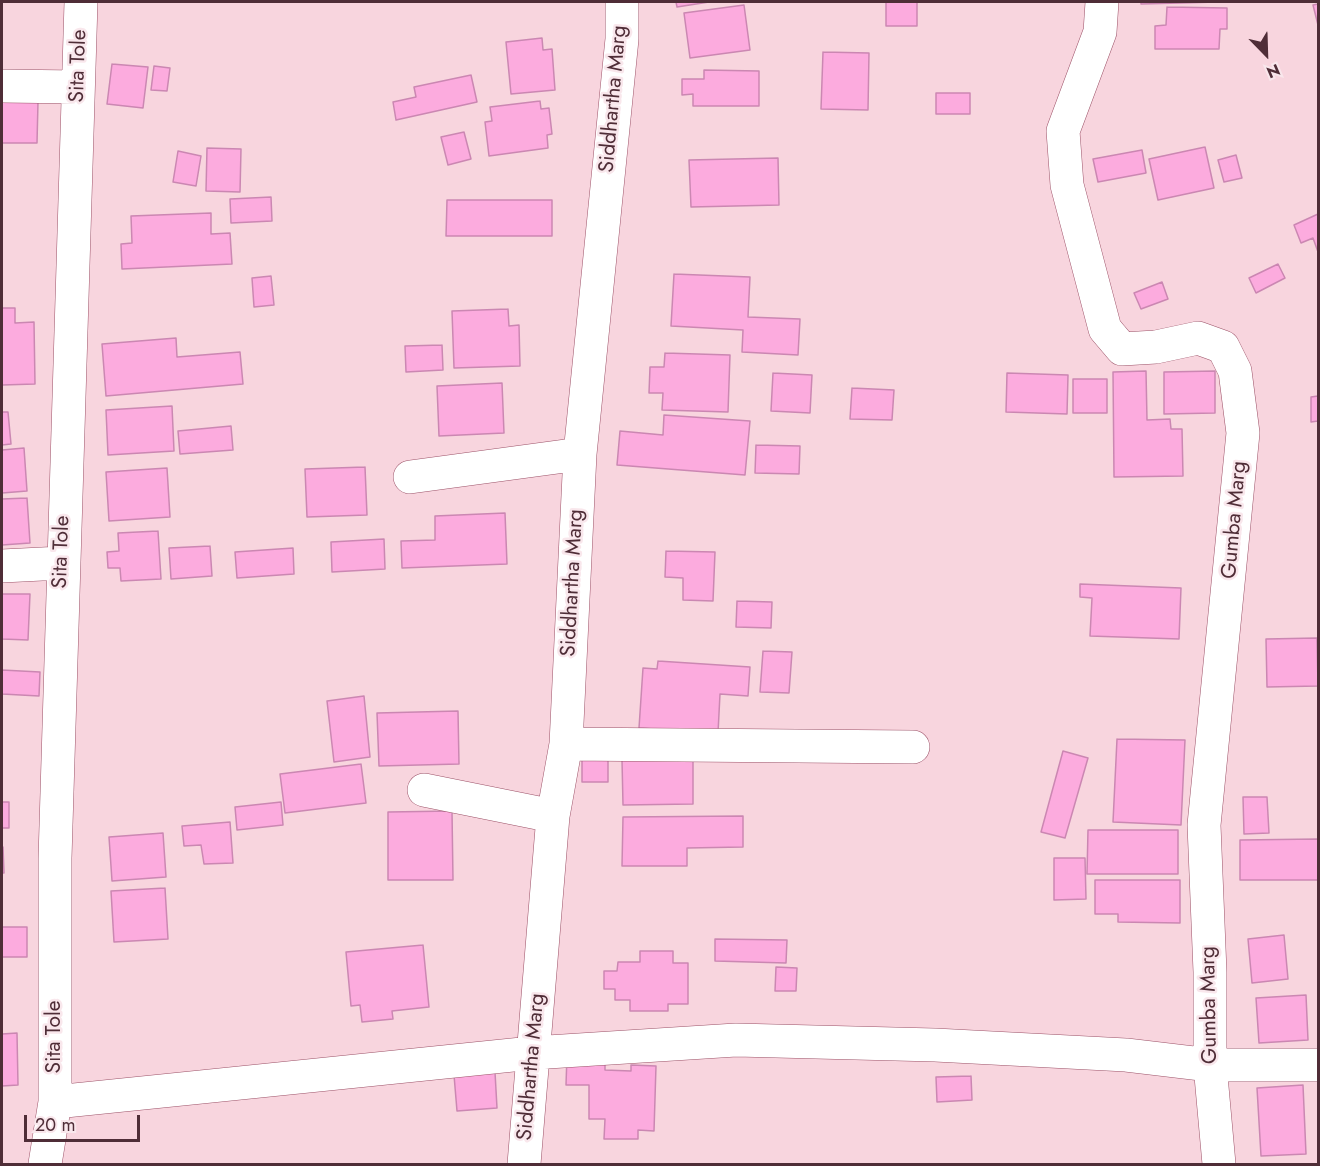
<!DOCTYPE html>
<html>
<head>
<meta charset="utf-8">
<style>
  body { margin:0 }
  #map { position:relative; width:1320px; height:1166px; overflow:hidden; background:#f8d5de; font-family:Jost,sans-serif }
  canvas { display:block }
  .frame { position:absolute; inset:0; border:3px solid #4f2d37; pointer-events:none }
  .north { position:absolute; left:1236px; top:24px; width:60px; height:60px; -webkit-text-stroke:4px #f9e7ec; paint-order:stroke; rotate:157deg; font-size:16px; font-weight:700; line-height:24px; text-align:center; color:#4f2d37 }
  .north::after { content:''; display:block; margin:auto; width:21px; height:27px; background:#4f2d37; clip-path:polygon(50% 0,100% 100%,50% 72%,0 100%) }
  .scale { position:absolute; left:24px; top:1115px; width:116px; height:27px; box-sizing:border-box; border:3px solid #4f2d37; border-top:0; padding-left:8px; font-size:18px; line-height:21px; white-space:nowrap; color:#4f2d37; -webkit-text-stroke:4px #f9e7ec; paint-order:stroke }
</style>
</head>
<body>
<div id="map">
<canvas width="1320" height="1166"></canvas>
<div class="frame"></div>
<div class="north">N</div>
<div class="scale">20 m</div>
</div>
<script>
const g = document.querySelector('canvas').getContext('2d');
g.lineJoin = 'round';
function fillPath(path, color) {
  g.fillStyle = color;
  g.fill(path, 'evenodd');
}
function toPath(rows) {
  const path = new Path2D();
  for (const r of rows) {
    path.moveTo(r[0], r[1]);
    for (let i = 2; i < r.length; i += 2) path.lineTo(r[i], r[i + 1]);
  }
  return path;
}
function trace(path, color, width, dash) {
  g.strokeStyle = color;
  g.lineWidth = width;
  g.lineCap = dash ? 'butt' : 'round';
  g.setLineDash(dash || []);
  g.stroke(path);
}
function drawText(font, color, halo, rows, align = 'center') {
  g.font = font + ' Jost,sans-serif';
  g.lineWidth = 5;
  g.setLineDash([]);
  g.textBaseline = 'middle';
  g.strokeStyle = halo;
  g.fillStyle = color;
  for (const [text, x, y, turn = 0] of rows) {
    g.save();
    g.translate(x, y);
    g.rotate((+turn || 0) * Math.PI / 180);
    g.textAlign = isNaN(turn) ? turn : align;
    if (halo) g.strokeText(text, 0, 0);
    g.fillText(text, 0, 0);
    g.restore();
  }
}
const building = toPath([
  [676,2,709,2,677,7,676,2],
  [886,2,917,2,917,26,886,26,886,2],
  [1141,2,1218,2,1141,4,1141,2],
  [1318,4,1318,25,1313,5,1318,4],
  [744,5,750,50,690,58,684,13,744,5],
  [1167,7,1227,8,1227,29,1220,29,1219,49,1155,49,1155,26,1166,25,1167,7],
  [542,38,543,50,552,49,555,90,511,94,506,42,542,38],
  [823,52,869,53,868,110,821,109,823,52],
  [112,64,148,67,143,108,107,104,112,64],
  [154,66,170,68,167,91,151,90,154,66],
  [704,70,759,71,759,106,693,106,693,94,682,95,682,79,704,79,704,70],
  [471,75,477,102,396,120,393,102,416,97,414,87,471,75],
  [936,93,970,93,970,114,936,114,936,93],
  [540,101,541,109,549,108,552,134,547,135,548,148,489,156,485,122,492,121,490,107,540,101],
  [2,102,38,102,37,143,2,143,2,102],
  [464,132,471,159,448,165,441,137,464,132],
  [1205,147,1214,188,1158,200,1149,159,1205,147],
  [207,148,241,149,240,192,206,191,207,148],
  [1142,150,1146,173,1098,182,1093,159,1142,150],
  [178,151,201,156,196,186,173,182,178,151],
  [1236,155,1242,178,1224,182,1218,160,1236,155],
  [778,158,779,205,691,207,689,160,778,158],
  [271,197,272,221,231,223,230,199,271,197],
  [447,200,552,200,552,236,446,236,447,200],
  [211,213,211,234,230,233,232,264,122,269,121,244,132,243,131,216,211,213],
  [1318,214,1318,252,1313,238,1301,243,1294,225,1318,214],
  [1278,264,1285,278,1256,293,1249,278,1278,264],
  [674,274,750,277,748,317,800,319,798,355,742,352,743,330,671,326,674,274],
  [271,276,274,305,254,307,252,278,271,276],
  [1162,282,1168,299,1141,309,1134,293,1162,282],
  [2,308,15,308,15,323,34,322,35,384,2,385,2,308],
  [508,309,509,326,519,325,520,366,454,368,452,311,508,309],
  [176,338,177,357,240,352,243,384,106,396,102,344,176,338],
  [442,345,443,370,406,372,405,346,442,345],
  [665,353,730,355,728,412,662,410,663,393,649,393,650,367,664,367,665,353],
  [1146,371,1147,420,1170,419,1171,429,1182,429,1183,476,1114,477,1113,372,1146,371],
  [1215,371,1215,413,1164,414,1164,372,1215,371],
  [773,373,812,375,810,413,771,411,773,373],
  [1007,373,1068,375,1067,414,1006,412,1007,373],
  [1073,379,1107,379,1107,413,1073,413,1073,379],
  [502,383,504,433,439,436,437,386,502,383],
  [852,388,894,390,892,420,850,419,852,388],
  [1318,396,1318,421,1311,422,1311,397,1318,396],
  [172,406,174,451,108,455,106,410,172,406],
  [2,412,8,412,11,444,2,445,2,412],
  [664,415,750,421,745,475,617,465,620,431,663,435,664,415],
  [231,426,233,450,180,454,178,431,231,426],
  [756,445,800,446,799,474,755,473,756,445],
  [24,448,27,491,2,493,2,450,24,448],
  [365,467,367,515,307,517,305,469,365,467],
  [167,468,170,517,109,521,106,472,167,468],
  [27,498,30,543,2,545,2,499,27,498],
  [505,513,507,564,402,568,401,541,435,540,435,516,505,513],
  [158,531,161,579,121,581,120,568,108,568,107,552,119,551,118,533,158,531],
  [384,539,385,569,332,572,331,542,384,539],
  [210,546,212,576,171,579,169,548,210,546],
  [293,548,294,574,237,578,235,552,293,548],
  [666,551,715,552,713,601,683,600,683,578,665,577,666,551],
  [1080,584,1181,588,1179,639,1090,636,1092,598,1080,597,1080,584],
  [2,594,30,594,28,640,2,639,2,594],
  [737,601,772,602,771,628,736,627,737,601],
  [1317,638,1318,686,1267,687,1266,639,1317,638],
  [763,651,792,652,789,693,760,692,763,651],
  [658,661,750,667,748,696,720,694,718,733,639,728,643,668,657,669,658,661],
  [2,670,40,672,39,696,2,694,2,670],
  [364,696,370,757,334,762,327,701,364,696],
  [458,711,459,764,379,766,377,713,458,711],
  [1117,739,1185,740,1181,825,1113,822,1117,739],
  [1063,751,1088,758,1065,838,1041,832,1063,751],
  [582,753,608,753,608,782,582,782,582,753],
  [693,759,693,804,623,805,622,760,693,759],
  [361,764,366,803,285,813,280,774,361,764],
  [1243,797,1267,797,1269,833,1244,834,1243,797],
  [2,802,9,802,9,828,2,828,2,802],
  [281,802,283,825,237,830,235,807,281,802],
  [452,811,453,880,388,880,388,812,452,811],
  [743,816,743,847,687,848,687,866,622,866,623,817,743,816],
  [230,822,233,863,204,864,201,845,184,846,182,826,230,822],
  [1088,830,1178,830,1178,874,1087,874,1088,830],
  [163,833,166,877,112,881,109,837,163,833],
  [1318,839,1318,880,1240,880,1240,840,1318,839],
  [2,847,3,847,4,873,2,873,2,847],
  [1054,858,1085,858,1086,899,1054,900,1054,858],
  [1095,880,1180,880,1180,923,1118,922,1118,914,1095,914,1095,880],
  [165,888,168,939,114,942,111,891,165,888],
  [2,927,27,927,27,957,2,957,2,927],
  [1284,935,1288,979,1252,983,1248,939,1284,935],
  [715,939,787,940,786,963,715,961,715,939],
  [423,945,429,1007,392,1011,393,1019,362,1022,360,1005,351,1006,346,952,423,945],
  [640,951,673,951,673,963,688,963,688,1004,668,1004,668,1011,630,1011,630,1000,615,1000,615,989,604,989,604,971,617,971,618,962,640,962,640,951],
  [776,967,797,968,796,991,775,991,776,967],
  [1306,995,1308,1040,1259,1043,1256,998,1306,995],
  [17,1033,18,1085,2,1086,2,1034,17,1033],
  [567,1055,605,1056,605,1070,631,1071,631,1065,656,1066,654,1131,638,1130,638,1139,604,1139,605,1119,589,1119,589,1085,566,1085,567,1055],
  [495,1072,497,1108,457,1111,454,1075,495,1072],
  [971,1076,972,1100,937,1102,936,1077,971,1076],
  [1303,1085,1306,1154,1261,1156,1257,1088,1303,1085]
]);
fillPath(building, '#fcabde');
trace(building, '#cb87b2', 1.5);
const minor = toPath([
  [1102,2,1100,32,1063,131,1067,185,1105,329,1122,349,1156,347,1198,338,1223,347,1235,371,1243,433,1204,825,1210,972,1210,1065,1219,1164],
  [2,86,78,87],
  [410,477,580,454],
  [2,566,62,563],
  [566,744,913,747],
  [424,790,553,816],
  [55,1102,532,1053,736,1040,935,1045,1126,1055,1210,1065,1318,1065],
  [45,1164,55,1102,55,858,81,2],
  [524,1164,553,816,566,744,580,454,622,39,622,2]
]);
trace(minor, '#9c5268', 34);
trace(minor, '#fff', 33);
drawText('21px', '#4f2d37', '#f9e7ec', [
  ["Sita Tole",79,66,-88],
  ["Siddhartha Marg",614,99,-85],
  ["Gumba Marg",1235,520,-85],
  ["Sita Tole",62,552,-88],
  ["Siddhartha Marg",573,583,-87],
  ["Gumba Marg",1210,1005,-91],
  ["Sita Tole",55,1037,-90],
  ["Siddhartha Marg",532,1067,-85]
]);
</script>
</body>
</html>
